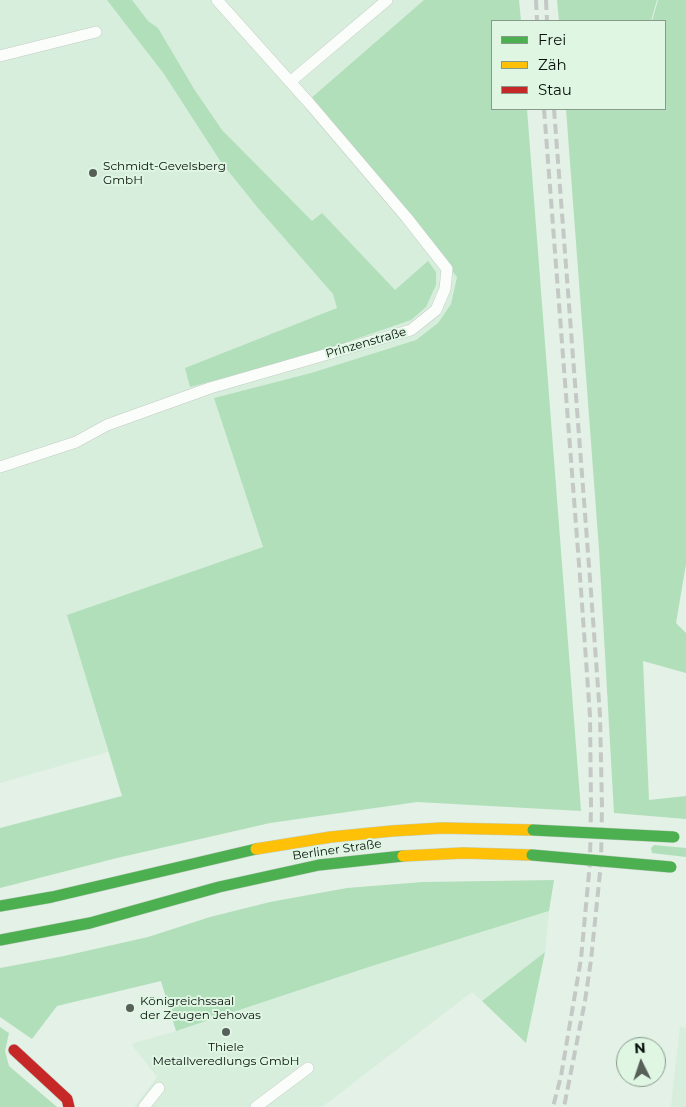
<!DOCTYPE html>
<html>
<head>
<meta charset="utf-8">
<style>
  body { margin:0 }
  #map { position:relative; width:686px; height:1107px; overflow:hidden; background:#e4f1e6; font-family:Montserrat,sans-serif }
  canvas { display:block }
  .legend { position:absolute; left:491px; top:20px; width:175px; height:90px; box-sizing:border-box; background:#dff6e3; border:1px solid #899a8d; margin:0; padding:6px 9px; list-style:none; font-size:15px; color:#09110b }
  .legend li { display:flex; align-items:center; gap:10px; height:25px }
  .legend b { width:25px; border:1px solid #899a8d }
  .north { position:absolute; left:616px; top:1037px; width:50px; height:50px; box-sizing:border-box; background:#dff6e3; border:1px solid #899a8d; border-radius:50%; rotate:356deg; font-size:14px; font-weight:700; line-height:20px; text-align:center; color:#09110b }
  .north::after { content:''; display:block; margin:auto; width:18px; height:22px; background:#565f58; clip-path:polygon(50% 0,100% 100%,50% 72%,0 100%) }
</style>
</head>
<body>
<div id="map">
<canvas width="686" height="1107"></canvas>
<ul class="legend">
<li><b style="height:6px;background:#4caf50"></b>Frei</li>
<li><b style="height:6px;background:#ffc107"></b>Zäh</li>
<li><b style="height:6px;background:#c62828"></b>Stau</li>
</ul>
<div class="north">N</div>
</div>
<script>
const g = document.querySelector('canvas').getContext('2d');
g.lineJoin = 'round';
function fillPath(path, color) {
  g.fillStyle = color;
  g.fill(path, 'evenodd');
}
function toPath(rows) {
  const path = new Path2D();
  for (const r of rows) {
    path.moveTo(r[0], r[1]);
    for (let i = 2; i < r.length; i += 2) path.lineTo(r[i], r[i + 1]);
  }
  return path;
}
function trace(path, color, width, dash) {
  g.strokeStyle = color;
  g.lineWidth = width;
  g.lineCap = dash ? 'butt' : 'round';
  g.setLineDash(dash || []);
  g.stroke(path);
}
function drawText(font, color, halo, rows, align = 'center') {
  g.font = font + ' Montserrat,sans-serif';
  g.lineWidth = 4;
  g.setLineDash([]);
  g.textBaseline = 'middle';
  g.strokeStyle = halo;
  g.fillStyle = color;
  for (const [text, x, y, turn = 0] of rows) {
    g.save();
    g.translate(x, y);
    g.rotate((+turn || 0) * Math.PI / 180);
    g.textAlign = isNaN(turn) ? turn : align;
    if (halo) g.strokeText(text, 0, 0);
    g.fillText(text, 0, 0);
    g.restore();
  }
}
fillPath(toPath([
  [0,0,485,0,492,109,512,320,486,327,457,278,451,304,438,323,416,340,311,373,215,398,263,547,68,615,108,752,0,783],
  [549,911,545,952,482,1001,472,992,322,1107,134,1107,157,1077,131,1044,176,1031,372,966],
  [680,1026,686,1029,686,1107,669,1107,671,1106]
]), '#d8eedc');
fillPath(toPath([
  [107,0,132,0,148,21,158,28,194,89,222,130,312,221,322,213,395,290,428,261,436,272,436,285,426,307,411,320,301,358,190,387,185,368,337,308,333,294,258,208,221,162,164,74],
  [424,0,519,0,521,21,492,21,492,109,527,109,581,811,417,802,270,823,117,858,0,888,0,828,122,796,67,615,263,547,214,398,311,373,416,340,438,323,451,304,457,277,409,216,309,100],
  [557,0,657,0,651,21,559,21],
  [658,0,686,0,686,564,676,623,686,633,686,673,643,661,649,800,686,796,686,819,614,813,599,549,566,109,665,109,665,21,652,21],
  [654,845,686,848,686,857,652,853,651,848],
  [554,880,549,911,372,966,176,1031,161,981,57,1006,32,1039,0,1017,0,968,64,956,148,937,210,917,270,902,347,888,423,882],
  [545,952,526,1043,482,1001],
  [0,1027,9,1033,5,1051,9,1066,57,1107,0,1107]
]), '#b0dfba');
const lane = toPath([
  [0,56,96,32],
  [290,82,387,0],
  [0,467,76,442,107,425,210,388,411,330,436,310,445,289,447,269,407,218,310,104,217,0],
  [144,1107,159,1088],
  [256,1107,308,1068]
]);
const fast = toPath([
  [0,906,52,897,256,849],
  [0,940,90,923,219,887,319,865,403,856]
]);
const slow = toPath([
  [256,849,331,837,392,831,442,828,533,830],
  [403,856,463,853,532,855]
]);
const jam = toPath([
  [14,1050,67,1099,69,1107]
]);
trace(lane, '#c2cdc4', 12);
trace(fast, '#c2cdc4', 12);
trace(slow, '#c2cdc4', 12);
trace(jam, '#c2cdc4', 12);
trace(lane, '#fbfdfb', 11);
trace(fast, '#4caf50', 11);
trace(slow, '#ffc107', 11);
trace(jam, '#c62828', 11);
trace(toPath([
  [536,0,537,21],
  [546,0,547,21],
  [544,109,581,590,590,716,591,806,590,862,581,959,561,1076,553,1107],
  [554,109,591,592,600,715,602,807,601,863,591,960,585,1001,564,1107]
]), '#c5c9c6', 4, [10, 5]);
const fastBridge = toPath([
  [533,830,674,837],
  [532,855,671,867]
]);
trace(fastBridge, '#c2cdc4', 12, []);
trace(fastBridge, '#4caf50', 11);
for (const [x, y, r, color] of [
  [93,173,5,"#565f58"],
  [130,1008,5,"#565f58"],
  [226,1032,5,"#565f58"]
]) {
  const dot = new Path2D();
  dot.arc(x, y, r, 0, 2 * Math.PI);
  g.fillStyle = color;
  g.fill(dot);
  trace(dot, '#dff6e3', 2);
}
drawText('12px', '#09110b', '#dff6e3', [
  ["Schmidt-Gevelsberg",103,166],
  ["GmbH",103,180],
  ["Königreichssaal",140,1001],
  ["der Zeugen Jehovas",140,1015],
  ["Thiele",226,1047,"center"],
  ["Metallveredlungs GmbH",226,1061,"center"]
], 'left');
drawText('12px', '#09110b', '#dff6e3', [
  ["Prinzenstraße",366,343,-16],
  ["Berliner Straße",337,850,-8]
]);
</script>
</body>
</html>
